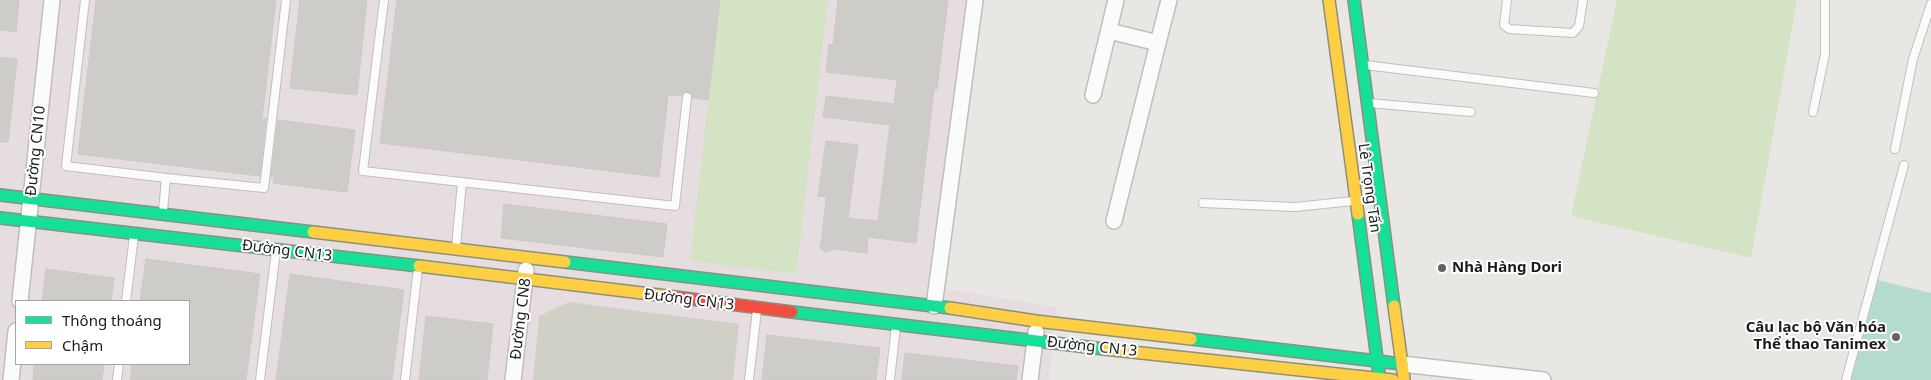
<!DOCTYPE html>
<html>
<head>
<meta charset="utf-8">
<style>
  body { margin:0 }
  #map { position:relative; width:1931px; height:380px; overflow:hidden; background:#e9e7e3; font-family:"Noto Sans",sans-serif }
  canvas { display:block }
  .legend { position:absolute; left:15px; top:300px; width:175px; height:65px; box-sizing:border-box; background:#fff; border:1px solid #a4a4a4; margin:0; padding:6px 9px; list-style:none; font-size:15px; color:#1b1b1b }
  .legend li { display:flex; align-items:center; gap:10px; height:25px }
  .legend b { width:25px; border:1px solid #a4a4a4 }
</style>
</head>
<body>
<div id="map">
<canvas width="1931" height="380"></canvas>
<ul class="legend">
<li><b style="height:6px;background:#16e098"></b>Thông thoáng</li>
<li><b style="height:6px;background:#ffcf43"></b>Chậm</li>
</ul>
</div>
<script>
const g = document.querySelector('canvas').getContext('2d');
g.lineJoin = 'round';
function fillPath(path, color) {
  g.fillStyle = color;
  g.fill(path, 'evenodd');
}
function toPath(rows) {
  const path = new Path2D();
  for (const r of rows) {
    path.moveTo(r[0], r[1]);
    for (let i = 2; i < r.length; i += 2) path.lineTo(r[i], r[i + 1]);
  }
  return path;
}
function trace(path, color, width, dash) {
  g.strokeStyle = color;
  g.lineWidth = width;
  g.lineCap = dash ? 'butt' : 'round';
  g.setLineDash(dash || []);
  g.stroke(path);
}
function drawText(font, color, halo, rows, align = 'center') {
  g.font = font + ' "Noto Sans",sans-serif';
  g.lineWidth = 4;
  g.setLineDash([]);
  g.textBaseline = 'middle';
  g.strokeStyle = halo;
  g.fillStyle = color;
  for (const [text, x, y, turn = 0] of rows) {
    g.save();
    g.translate(x, y);
    g.rotate((+turn || 0) * Math.PI / 180);
    g.textAlign = isNaN(turn) ? turn : align;
    if (halo) g.strokeText(text, 0, 0);
    g.fillText(text, 0, 0);
    g.restore();
  }
}
fillPath(toPath([
  [0,0,973,0,947,289,1057,307,1049,380,0,380],
  [16,301,189,301,189,364,16,364]
]), '#e6dde1');
fillPath(toPath([
  [569,302,739,324,733,380,533,380,539,316]
]), '#d1d0c6');
fillPath(toPath([
  [720,0,828,0,796,274,690,261],
  [1617,0,1797,0,1751,258,1571,216]
]), '#d5e3c5');
fillPath(toPath([
  [1877,280,1931,293,1931,380,1850,380]
]), '#b4dbcb');
const building = toPath([
  [0,0,19,0,16,32,0,30,0,0],
  [96,0,276,0,262,118,266,119,260,176,78,154,96,0],
  [300,0,367,0,357,95,290,88,300,0],
  [397,0,720,0,708,100,693,98,692,94,688,92,684,92,681,96,668,95,659,177,380,143,397,0],
  [838,0,948,0,937,89,934,89,916,243,868,237,867,253,834,249,826,252,821,249,820,246,822,238,826,197,818,196,826,141,858,145,848,218,878,221,890,125,823,117,826,96,894,104,897,80,826,72,829,44,833,45,838,0],
  [0,57,17,59,8,142,0,142,0,57],
  [278,120,355,130,347,192,273,183,274,177,271,177,278,120],
  [504,204,667,224,663,257,501,238,504,204],
  [146,259,260,274,246,380,130,380,132,364,189,364,189,301,140,301,146,259],
  [46,269,114,278,111,301,42,301,46,269],
  [290,274,404,290,392,380,276,380,290,274],
  [426,316,493,324,487,380,419,380,426,316],
  [767,335,880,348,876,380,762,380,767,335],
  [905,353,1018,366,1016,380,902,380,905,353],
  [34,364,104,364,102,380,33,380,34,364]
]);
fillPath(building, '#ceccc9');
trace(building, '#ccc9c5', 1);
const lane = toPath([
  [85,0,66,166,166,178],
  [384,0,363,171,675,206,687,97],
  [1507,0,1504,25,1509,29,1573,33,1579,26,1583,0],
  [1365,65,1594,93],
  [1369,103,1471,112],
  [1813,112,1825,54,1825,0],
  [1895,149,1913,59,1931,4],
  [1203,203,1295,207,1353,201],
  [163,211,166,178,264,188,286,0],
  [456,247,462,182],
  [126,301,134,236],
  [117,380,119,364],
  [260,380,276,251],
  [405,380,418,268],
  [749,380,757,310],
  [890,380,896,326],
  [1846,380,1904,165]
]);
const street = toPath([
  [1109,31,1158,43,1169,0],
  [1093,95,1116,0],
  [1114,221,1158,43],
  [20,301,52,0],
  [934,306,975,0],
  [1402,364,1543,380],
  [11,380,16,331],
  [513,380,526,270],
  [1030,380,1036,332]
]);
const fast = toPath([
  [1354,0,1394,306],
  [0,195,313,232],
  [1358,214,1379,374],
  [0,218,419,266],
  [565,262,950,308],
  [792,312,1104,349],
  [1191,339,1402,364]
]);
const slow = toPath([
  [1329,0,1358,214],
  [313,232,565,262],
  [419,266,675,297],
  [1394,306,1404,379],
  [950,308,1036,321,1191,339],
  [1104,349,1393,380]
]);
const jam = toPath([
  [675,297,792,312]
]);
trace(lane, '#c0bfbe', 10);
trace(street, '#c0bfbe', 18);
trace(fast, '#8e907e', 14);
trace(slow, '#8e907e', 14);
trace(jam, '#8e907e', 14);
trace(lane, '#fcfbfb', 8);
trace(street, '#fcfbfb', 15);
trace(fast, '#16e098', 11);
trace(slow, '#ffcf43', 11);
trace(jam, '#f24e42', 11);
for (const [x, y, r, color] of [
  [1442,268,5,"#636261"],
  [1896,337,5,"#636261"]
]) {
  const dot = new Path2D();
  dot.arc(x, y, r, 0, 2 * Math.PI);
  g.fillStyle = color;
  g.fill(dot);
  trace(dot, '#fff', 2);
}
drawText('15px', '#1b1b1b', '#fff', [
  ["Đường CN10",36,151,-84],
  ["Lê Trọng Tấn",1369,188,82],
  ["Đường CN13",287,251,7],
  ["Đường CN13",689,300,7],
  ["Đường CN8",521,319,-83],
  ["Đường CN13",1092,347,6]
]);
drawText('bold 15px', '#1b1b1b', '#fff', [
  ["Nhà Hàng Dori",1452,268],
  ["Câu lạc bộ Văn hóa",1886,328,"right"],
  ["Thể thao Tanimex",1886,345,"right"]
], 'left');
</script>
</body>
</html>
